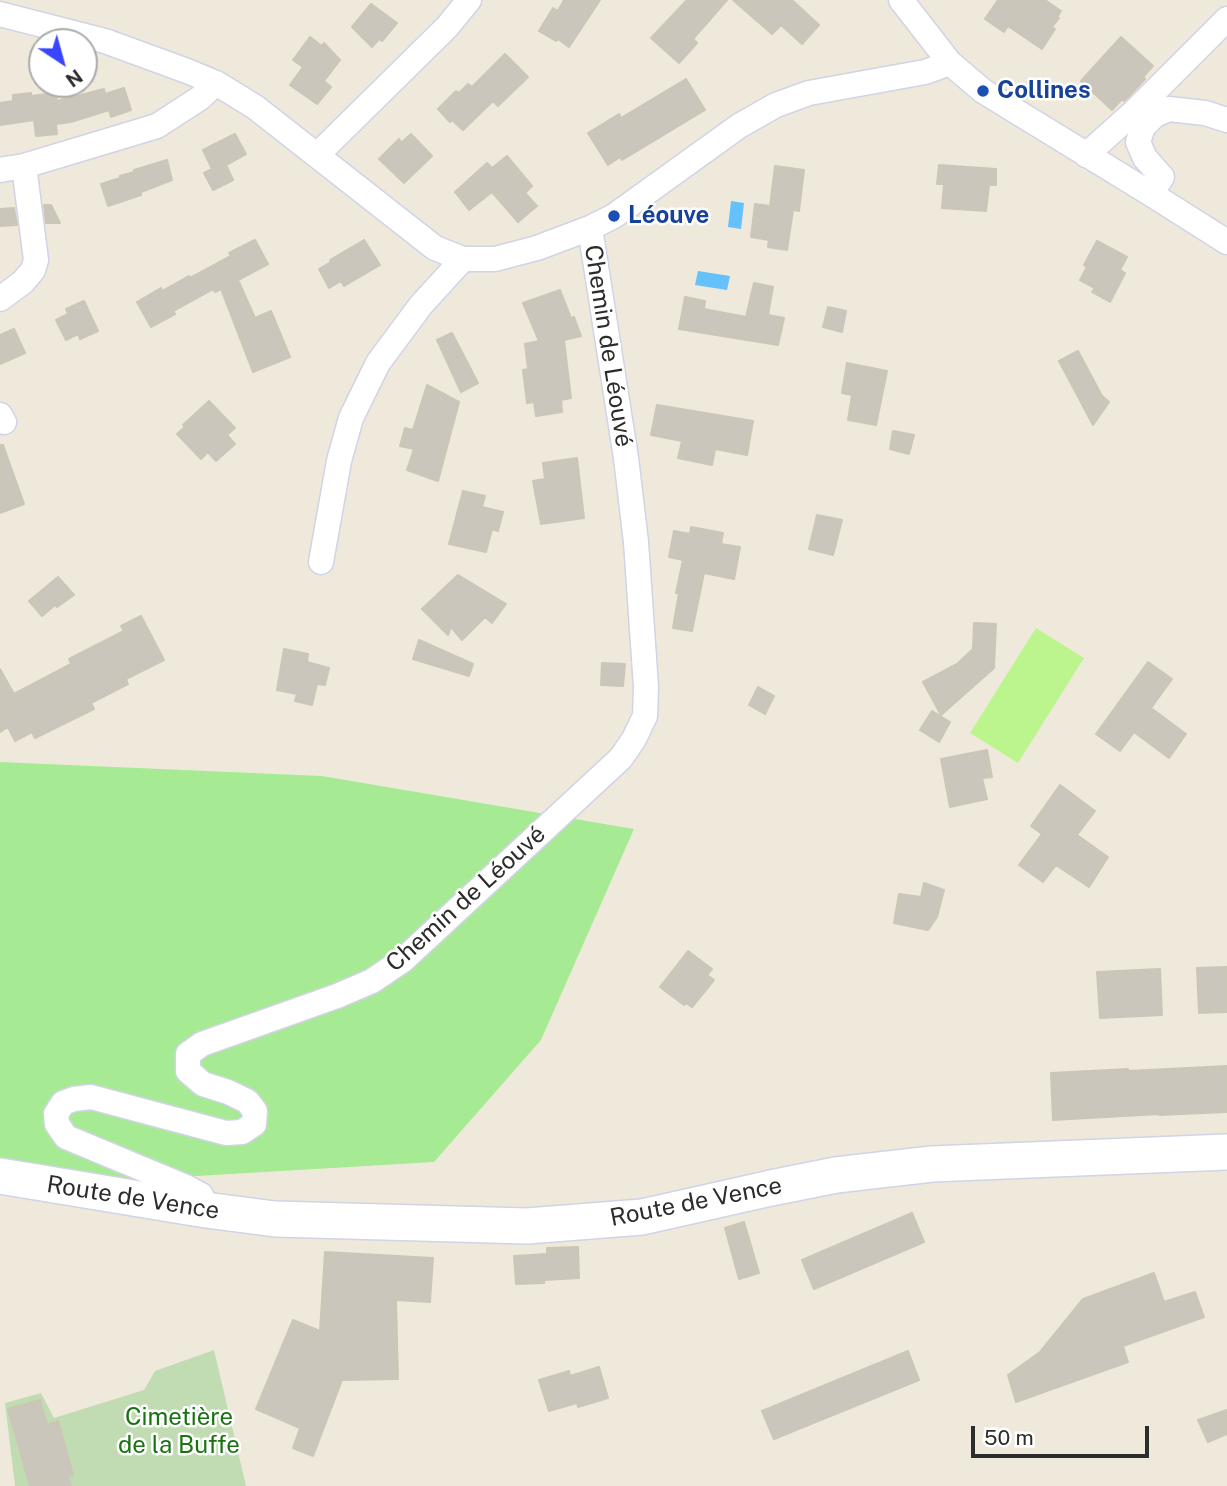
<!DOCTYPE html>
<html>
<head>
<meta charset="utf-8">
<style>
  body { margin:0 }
  #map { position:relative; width:1227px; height:1486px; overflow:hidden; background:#efe9dc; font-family:"Public Sans",sans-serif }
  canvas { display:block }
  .north { position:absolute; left:28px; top:28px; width:70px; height:70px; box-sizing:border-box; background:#fff; border:2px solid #ababab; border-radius:50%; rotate:144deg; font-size:19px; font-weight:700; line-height:28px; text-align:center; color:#2c2c2c }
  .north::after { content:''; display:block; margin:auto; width:24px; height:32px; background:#3946ff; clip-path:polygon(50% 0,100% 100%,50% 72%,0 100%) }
  .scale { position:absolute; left:971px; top:1426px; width:178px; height:32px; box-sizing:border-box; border:4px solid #2c2c2c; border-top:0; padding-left:9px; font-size:21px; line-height:24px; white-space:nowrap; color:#2c2c2c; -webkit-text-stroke:5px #fff; paint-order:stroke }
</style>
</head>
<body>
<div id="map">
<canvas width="1227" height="1486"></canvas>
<div class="north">N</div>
<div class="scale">50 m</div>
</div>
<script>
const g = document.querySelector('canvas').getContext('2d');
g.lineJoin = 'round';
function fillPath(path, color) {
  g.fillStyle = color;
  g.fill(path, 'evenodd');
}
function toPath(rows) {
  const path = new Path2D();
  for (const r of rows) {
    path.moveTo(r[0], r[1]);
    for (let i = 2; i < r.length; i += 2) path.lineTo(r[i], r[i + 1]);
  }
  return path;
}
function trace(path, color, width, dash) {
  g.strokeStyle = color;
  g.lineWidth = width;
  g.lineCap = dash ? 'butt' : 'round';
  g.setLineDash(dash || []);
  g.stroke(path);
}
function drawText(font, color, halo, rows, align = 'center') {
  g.font = font + ' "Public Sans",sans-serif';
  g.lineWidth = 5;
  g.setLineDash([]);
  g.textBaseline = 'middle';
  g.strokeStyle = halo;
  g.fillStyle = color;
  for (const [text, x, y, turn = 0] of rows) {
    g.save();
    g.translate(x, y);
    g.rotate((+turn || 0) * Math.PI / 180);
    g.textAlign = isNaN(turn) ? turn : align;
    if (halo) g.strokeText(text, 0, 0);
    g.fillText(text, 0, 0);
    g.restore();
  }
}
fillPath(toPath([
  [0,762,322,776,634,829,541,1040,434,1162,78,1183,0,1164]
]), '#a6eb93');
fillPath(toPath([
  [214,1350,246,1486,15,1486,5,1403,41,1393,54,1418,144,1390,155,1371]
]), '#c1dbb2');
fillPath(toPath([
  [1036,628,1084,658,1018,763,970,733]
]), '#bcf48e');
fillPath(toPath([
  [731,201,744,203,741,229,728,227],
  [698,271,730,276,727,290,695,285]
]), '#64c1fc');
const building = toPath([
  [564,0,600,0,569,47,558,39,556,41,539,31,553,8,558,11,564,0],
  [687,0,727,0,693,39,697,43,679,63,651,38,687,0],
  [733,0,792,0,819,25,802,44,781,25,772,34,733,0],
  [998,0,1045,0,1061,11,1057,17,1059,18,1052,27,1055,29,1042,49,1008,26,1004,32,985,19,998,0],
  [371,4,397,23,382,41,379,39,372,47,352,27,371,4],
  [310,37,322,46,324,43,340,60,324,81,331,87,317,104,290,85,303,67,293,60,310,37],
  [1121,37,1153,66,1143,77,1145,79,1131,94,1124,101,1122,99,1112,110,1081,81,1121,37],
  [505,54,528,77,498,106,493,101,463,130,452,120,450,122,438,109,456,91,459,93,468,84,472,87,505,54],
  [686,79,705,110,622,160,620,157,608,165,588,133,619,114,621,118,686,79],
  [124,88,131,110,111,117,109,110,71,122,56,124,57,134,36,136,34,120,0,125,0,103,13,101,13,95,31,93,31,96,56,93,57,101,104,89,105,94,124,88],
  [235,134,246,154,226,165,233,180,213,190,204,173,212,169,203,150,235,134],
  [411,134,432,156,404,183,379,159,399,139,401,143,411,134],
  [507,156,532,186,525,193,537,206,518,222,492,192,469,210,455,192,487,163,492,168,507,156],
  [167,160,172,180,141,192,141,195,108,206,101,184,120,178,120,176,134,172,134,170,167,160],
  [939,165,996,169,996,185,989,185,986,211,942,208,944,184,937,184,939,165],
  [775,166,804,170,799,211,793,210,787,250,768,247,769,240,751,237,755,204,770,206,775,166],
  [44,205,51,205,60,223,46,223,44,205],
  [14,208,17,225,0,226,0,209,14,208],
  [255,240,268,264,238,280,255,318,271,311,290,357,253,372,221,289,215,292,213,289,173,311,175,314,151,327,137,302,161,288,162,291,189,276,190,278,231,256,229,253,255,240],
  [364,240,380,265,344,286,341,281,329,288,319,269,331,262,330,260,364,240],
  [1097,241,1127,257,1120,270,1125,273,1110,302,1092,292,1095,288,1080,280,1087,267,1084,265,1097,241],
  [754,283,773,287,768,315,784,318,778,345,679,329,685,297,705,301,704,309,746,317,754,283],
  [560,290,571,318,574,317,581,336,564,340,571,398,561,400,562,412,536,416,534,402,527,403,523,370,528,369,525,344,539,341,523,303,560,290],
  [84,301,98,331,80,339,78,334,66,340,56,320,68,314,66,309,84,301],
  [828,307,846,311,842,332,823,327,828,307],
  [14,329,25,353,0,364,0,335,14,329],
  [452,333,478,383,461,392,437,340,452,333],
  [1078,351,1102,396,1109,402,1093,425,1059,361,1078,351],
  [847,363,887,371,876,425,848,420,852,395,842,393,847,363],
  [427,385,459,402,438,481,407,470,414,449,400,446,405,428,413,430,427,385],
  [209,401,235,428,227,435,235,444,216,461,208,452,201,459,177,434,185,427,183,425,209,401],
  [657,405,753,421,747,455,715,449,712,465,678,458,682,441,651,435,657,405],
  [893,431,914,435,909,454,890,449,893,431],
  [0,445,3,445,24,504,0,513,0,445],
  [577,458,584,518,541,524,533,481,545,479,543,463,577,458],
  [463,491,485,496,482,507,503,512,498,531,492,529,486,552,449,544,463,491],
  [817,515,842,520,833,555,809,549,817,515],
  [691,527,723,533,721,544,740,547,734,579,704,573,692,631,673,628,679,593,676,593,683,560,669,557,674,531,690,534,691,527],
  [458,575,506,604,492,623,485,617,462,640,451,627,448,635,422,609,458,575],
  [58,577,74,595,57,607,55,605,42,616,29,601,58,577],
  [141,616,164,660,126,679,128,684,91,703,94,709,35,738,32,732,15,741,8,727,0,732,0,669,14,694,71,664,69,659,124,631,121,626,141,616],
  [974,623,996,624,994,668,941,715,923,682,957,664,973,649,974,623],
  [419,640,473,664,469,676,413,659,419,640],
  [284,649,308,654,307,662,329,668,325,685,317,684,312,705,295,701,297,694,277,690,284,649],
  [1148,662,1172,679,1151,708,1186,734,1169,758,1134,732,1120,751,1096,734,1148,662],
  [602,663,625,664,623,686,601,685,602,663],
  [758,687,774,696,765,714,749,705,758,687],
  [932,711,950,722,939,742,920,730,932,711],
  [987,750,992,777,982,778,987,799,950,807,941,759,987,750],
  [1060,785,1095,811,1077,835,1108,857,1089,887,1056,865,1043,882,1019,865,1042,834,1031,826,1060,785],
  [924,883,944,890,937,917,928,930,894,923,899,894,921,897,924,883],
  [688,951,712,969,707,975,714,980,692,1007,686,1003,684,1005,660,987,688,951],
  [1227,967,1227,1012,1199,1013,1197,968,1227,967],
  [1160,969,1162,1015,1100,1018,1097,972,1160,969],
  [1227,1066,1227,1112,1159,1115,1159,1114,1053,1120,1051,1073,1128,1069,1128,1071,1227,1066],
  [912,1213,924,1242,814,1289,802,1260,912,1213],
  [744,1222,759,1273,739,1279,725,1228,744,1222],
  [578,1247,579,1278,544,1280,544,1283,516,1284,514,1256,547,1254,547,1248,578,1247],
  [325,1252,433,1258,430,1302,396,1300,398,1379,342,1380,313,1456,293,1448,300,1428,256,1409,293,1320,320,1331,325,1252],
  [1154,1273,1164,1302,1195,1292,1204,1317,1123,1346,1128,1362,1016,1402,1008,1375,1040,1352,1083,1299,1154,1273],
  [908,1351,919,1380,774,1439,762,1411,908,1351],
  [599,1367,608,1398,578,1407,577,1403,549,1411,539,1380,569,1371,570,1376,599,1367],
  [40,1400,47,1425,58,1421,73,1475,68,1476,71,1486,30,1486,8,1409,40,1400],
  [1227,1410,1227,1434,1208,1442,1198,1420,1227,1410]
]);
fillPath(building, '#cac6bc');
trace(building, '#cbc6b6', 2);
const street = toPath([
  [901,0,950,63,983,91,1151,194,1227,242],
  [0,14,105,41,187,71,216,83,255,107,435,248,463,259,495,259,537,248,590,228,614,216,739,126,776,105,809,93,925,72,950,63],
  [317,155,447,27,469,0],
  [1086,155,1133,113,1227,19],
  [0,170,24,166,157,126,200,98,216,83],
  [1151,194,1162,177,1145,158,1138,142,1143,127,1155,115,1169,109,1205,113,1227,120],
  [0,299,23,282,33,270,36,260,24,166],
  [0,415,4,422],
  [321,562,339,461,351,418,378,363,421,305,463,259],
  [206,1210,201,1195,186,1187,66,1137,57,1124,56,1114,63,1103,74,1099,91,1097,226,1133,242,1132,254,1124,255,1111,247,1101,228,1092,203,1084,188,1071,188,1054,202,1044,337,996,372,981,403,960,621,758,634,739,645,716,646,687,636,542,626,458,590,228]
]);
const secondary = toPath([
  [0,1176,206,1210,275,1219,527,1226,642,1217,771,1188,836,1175,932,1164,1227,1152]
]);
trace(street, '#d1d3e6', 27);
trace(secondary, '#d1d3e6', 38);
trace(street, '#fff', 24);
trace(secondary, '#fff', 35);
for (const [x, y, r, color] of [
  [983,91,7,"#1a4fb4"],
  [614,216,7,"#1a4fb4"]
]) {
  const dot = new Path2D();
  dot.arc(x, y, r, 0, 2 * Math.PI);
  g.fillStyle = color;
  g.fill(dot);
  trace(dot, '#fff', 2.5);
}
drawText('bold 24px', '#164399', '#fff', [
  ["Collines",997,91],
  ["Léouve",628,216]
], 'left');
drawText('24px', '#2c2c2c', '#fff', [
  ["Chemin de Léouvé",608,346,81],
  ["Chemin de Léouvé",466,899,-42],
  ["Route de Vence",133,1198,9],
  ["Route de Vence",696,1202,-11]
]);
drawText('24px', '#1a7212', '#fff', [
  ["Cimetière",179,1418],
  ["de la Buffe",179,1446]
]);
</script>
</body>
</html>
